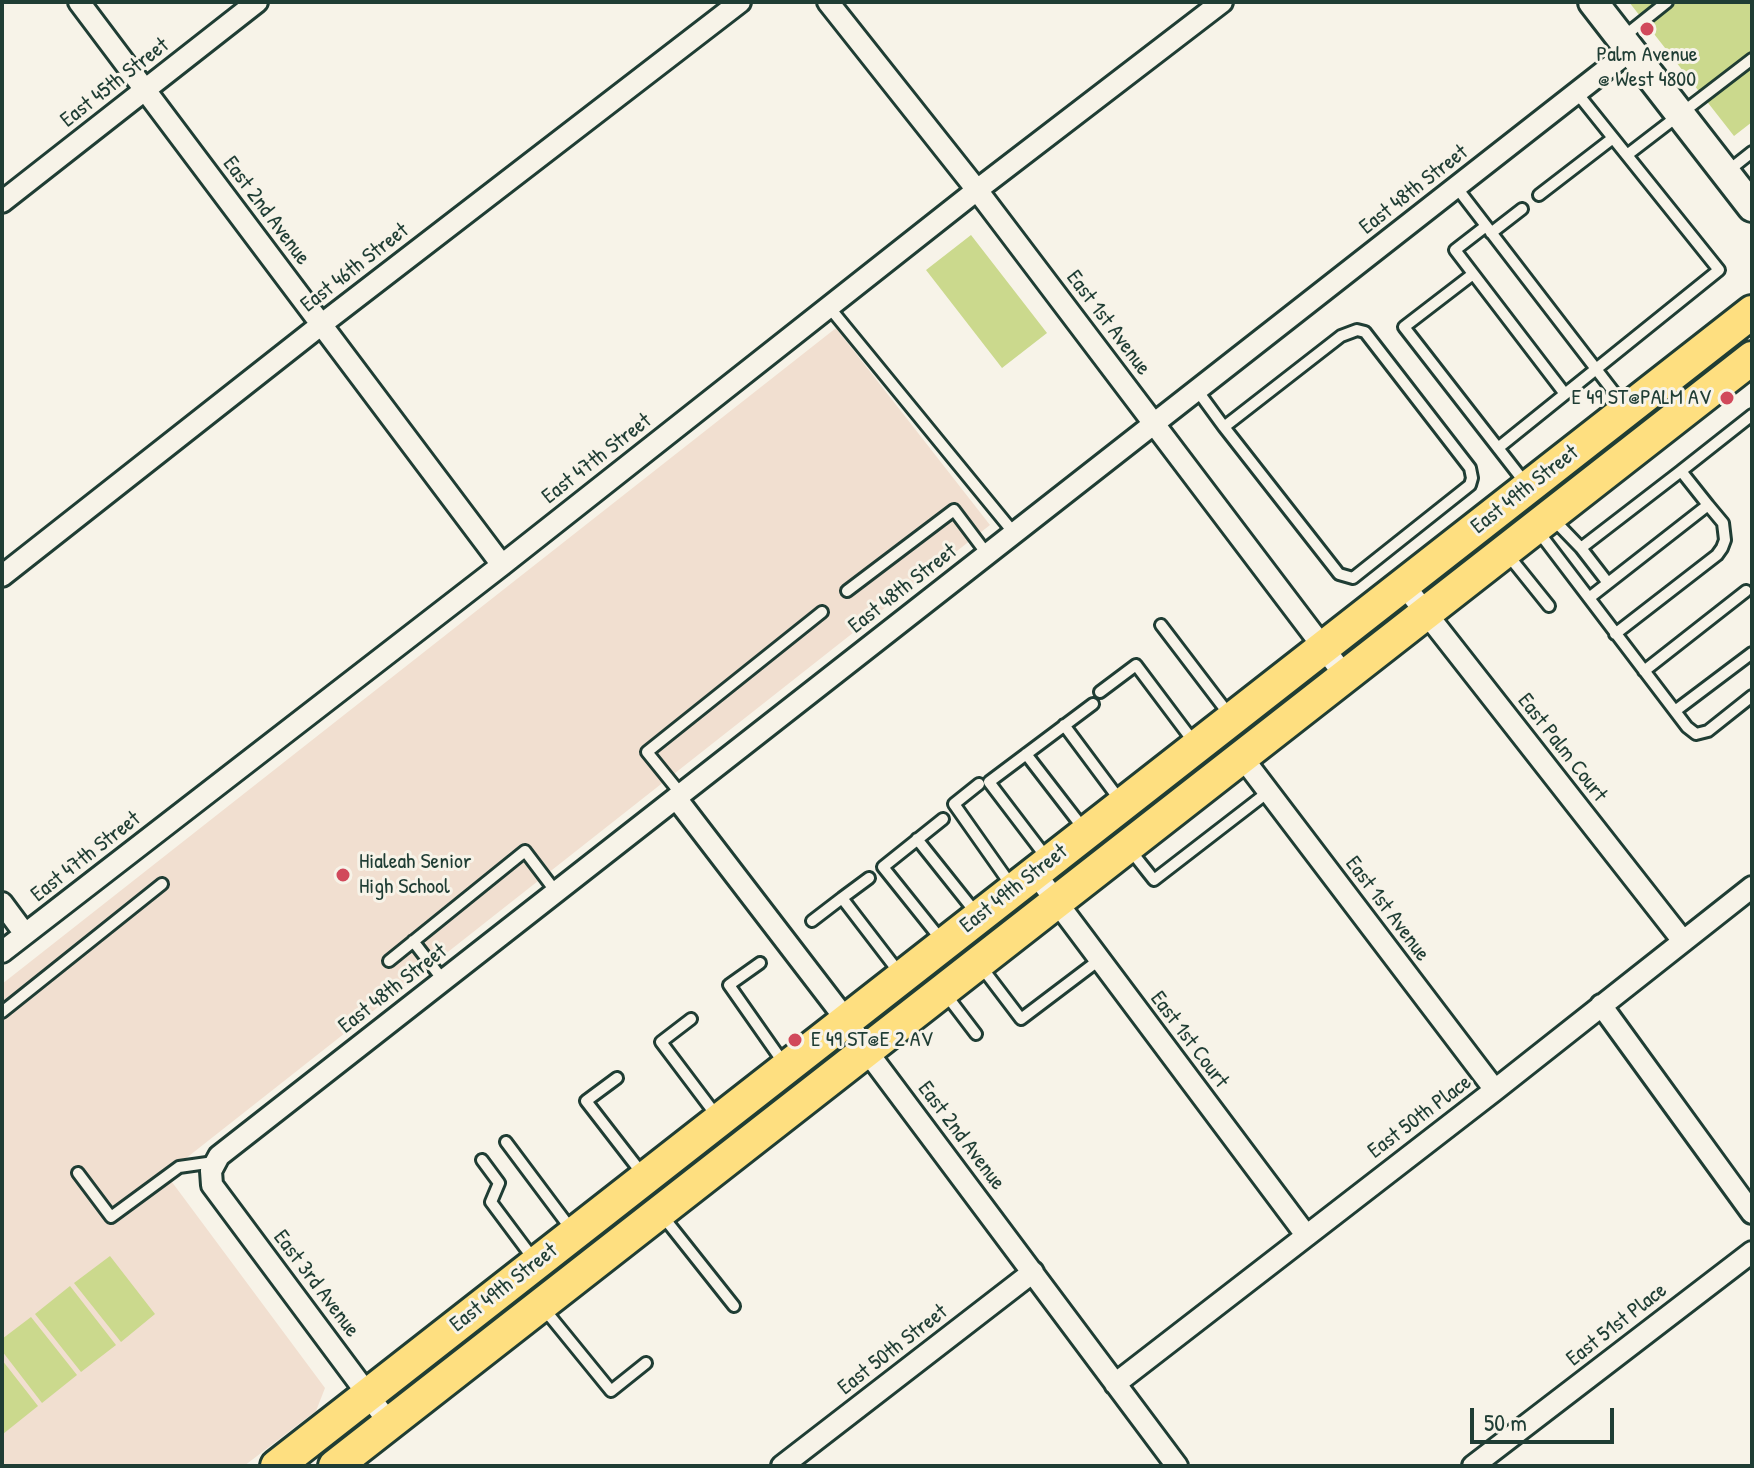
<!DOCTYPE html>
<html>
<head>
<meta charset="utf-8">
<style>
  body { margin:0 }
  #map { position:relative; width:1754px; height:1468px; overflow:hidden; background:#f7f3e8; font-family:"Patrick Hand",sans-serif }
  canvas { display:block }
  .frame { position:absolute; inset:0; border:4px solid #1f3d34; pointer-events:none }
  .scale { position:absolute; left:1470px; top:1408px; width:144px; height:36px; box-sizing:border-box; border:4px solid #1f3d34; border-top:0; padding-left:10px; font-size:24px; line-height:28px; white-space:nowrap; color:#1f3d34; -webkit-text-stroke:6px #f7f3e8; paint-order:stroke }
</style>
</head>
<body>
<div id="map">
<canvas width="1754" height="1468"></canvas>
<div class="frame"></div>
<div class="scale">50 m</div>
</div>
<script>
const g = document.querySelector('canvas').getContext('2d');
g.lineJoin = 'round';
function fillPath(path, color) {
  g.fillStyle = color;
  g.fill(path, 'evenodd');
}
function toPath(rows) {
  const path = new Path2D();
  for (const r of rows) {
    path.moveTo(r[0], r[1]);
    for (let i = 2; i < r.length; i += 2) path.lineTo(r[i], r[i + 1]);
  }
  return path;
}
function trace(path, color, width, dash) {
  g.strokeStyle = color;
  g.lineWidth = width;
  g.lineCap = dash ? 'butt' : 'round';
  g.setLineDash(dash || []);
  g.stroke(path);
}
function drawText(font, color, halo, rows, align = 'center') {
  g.font = font + ' "Patrick Hand",sans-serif';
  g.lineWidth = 6;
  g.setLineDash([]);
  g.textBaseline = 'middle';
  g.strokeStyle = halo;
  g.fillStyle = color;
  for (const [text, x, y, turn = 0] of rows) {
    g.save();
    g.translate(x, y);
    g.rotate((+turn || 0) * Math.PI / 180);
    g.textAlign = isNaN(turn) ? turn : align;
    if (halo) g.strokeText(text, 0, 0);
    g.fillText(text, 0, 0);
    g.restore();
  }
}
fillPath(toPath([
  [836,328,990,525,166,1174,325,1388,316,1411,244,1466,2,1466,2,984]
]), '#f1dfd0');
fillPath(toPath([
  [1629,2,1752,2,1752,122,1734,136],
  [971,235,1047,333,1002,368,926,270],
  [110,1256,155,1314,121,1342,74,1283],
  [70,1286,116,1345,81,1372,35,1314],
  [31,1317,77,1375,42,1403,2,1351,2,1339],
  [2,1360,38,1406,3,1434,2,1432]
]), '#cbd98d');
const lane = toPath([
  [1622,38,1667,2],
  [1627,155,1752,59],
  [1728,171,1752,152],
  [1457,188,1626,408],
  [1539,195,1613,138],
  [1486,226,1455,250,1565,394],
  [1491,233,1522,209],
  [1473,274,1404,327,1526,484],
  [829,307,1014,533],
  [1197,390,1224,427,1339,574,1353,578,1470,485,1472,478,1470,468,1365,332,1357,330,1341,336,1224,427],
  [1498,448,1719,270,1577,93],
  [1681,471,1752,415],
  [1553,519,1581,548,1681,471,1708,505,1589,598],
  [1538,531,1687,727,1696,734,1708,731,1752,696],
  [1581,548,1608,583],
  [1508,555,1549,606],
  [847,591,954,510,987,554],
  [1161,625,1231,717],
  [1615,634,1717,555,1722,548,1725,540,1723,523,1708,505],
  [1644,671,1746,591],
  [1100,692,1136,665,1196,745],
  [1675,711,1752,653],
  [1064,725,1119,799],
  [1026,754,1083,828],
  [979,784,954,804,1011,885],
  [681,794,647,752,822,612],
  [943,819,883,867,943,942],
  [917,839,976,913],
  [1131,851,1154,880,1268,792],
  [1046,857,989,782,1093,704],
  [842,898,869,878],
  [812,921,842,898,901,975],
  [413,941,443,980],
  [389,961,525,851,556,892],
  [760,963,729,985,785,1065],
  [980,965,1021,1019,1099,960],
  [944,992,976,1034],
  [2,1012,162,884],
  [691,1019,661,1042,716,1115],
  [617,1078,586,1101,644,1176],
  [506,1142,571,1229],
  [482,1160,499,1183,491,1202,535,1261],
  [78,1173,111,1217,179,1167,214,1162],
  [661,1214,734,1306],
  [545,1310,611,1391,646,1363]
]);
const street = toPath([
  [79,2,502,565],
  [828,2,977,190,1345,676],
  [2,202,257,2],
  [2,576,322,324,740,2],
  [1404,585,1683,941],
  [1242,757,1495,1090],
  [676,798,847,1021,866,1050,1177,1466],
  [1035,873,1306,1235],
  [2,903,25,934],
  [2,952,502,565,977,190,1222,2],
  [1601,1005,1752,1213],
  [1115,1384,1495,1090,1752,887],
  [389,1423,212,1185,211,1171,219,1156,1631,50],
  [782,1466,1033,1272],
  [1473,1466,1752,1252]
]);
const secondary = toPath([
  [1593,2,1752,207]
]);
const primary = toPath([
  [277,1466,1752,312],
  [335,1466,1752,358]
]);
trace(lane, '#1f3d34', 16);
trace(street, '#1f3d34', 26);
trace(secondary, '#1f3d34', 34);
trace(primary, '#1f3d34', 38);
trace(lane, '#f7f3e8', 10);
trace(street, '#f7f3e8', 20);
trace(secondary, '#f7f3e8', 28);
trace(primary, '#fedf80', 32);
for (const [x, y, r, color] of [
  [1647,29,8,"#d1495b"],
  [1727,398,8,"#d1495b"],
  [343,875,8,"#d1495b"],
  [795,1040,8,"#d1495b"]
]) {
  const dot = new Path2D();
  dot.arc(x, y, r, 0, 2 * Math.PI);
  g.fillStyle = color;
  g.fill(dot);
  trace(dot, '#f7f3e8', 3);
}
drawText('22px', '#1f3d34', '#f7f3e8', [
  ["Palm Avenue",1647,55,"center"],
  ["@ West 4800",1647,80,"center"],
  ["E 49 ST@PALM AV",1711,398,"right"],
  ["Hialeah Senior",359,862],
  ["High School",359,887],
  ["E 49 ST@E 2 AV",811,1040]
], 'left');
drawText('22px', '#1f3d34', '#f7f3e8', [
  ["East 45th Street",115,83,-38],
  ["East 48th Street",1414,190,-38],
  ["East 2nd Avenue",266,211,53],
  ["East 46th Street",355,268,-38],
  ["East 1st Avenue",1108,323,53],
  ["East 47th Street",597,459,-38],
  ["East 49th Street",1525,490,-38],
  ["East 48th Street",903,589,-38],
  ["East Palm Court",1562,748,52],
  ["East 47th Street",86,857,-38],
  ["East 49th Street",1014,889,-38],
  ["East 1st Avenue",1387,909,53],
  ["East 48th Street",393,989,-38],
  ["East 1st Court",1189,1040,53],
  ["East 50th Place",1420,1117,-37],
  ["East 2nd Avenue",961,1136,53],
  ["East 3rd Avenue",316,1284,53],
  ["East 49th Street",504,1288,-38],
  ["East 51st Place",1617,1325,-38],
  ["East 50th Street",893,1350,-38]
]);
</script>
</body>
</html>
